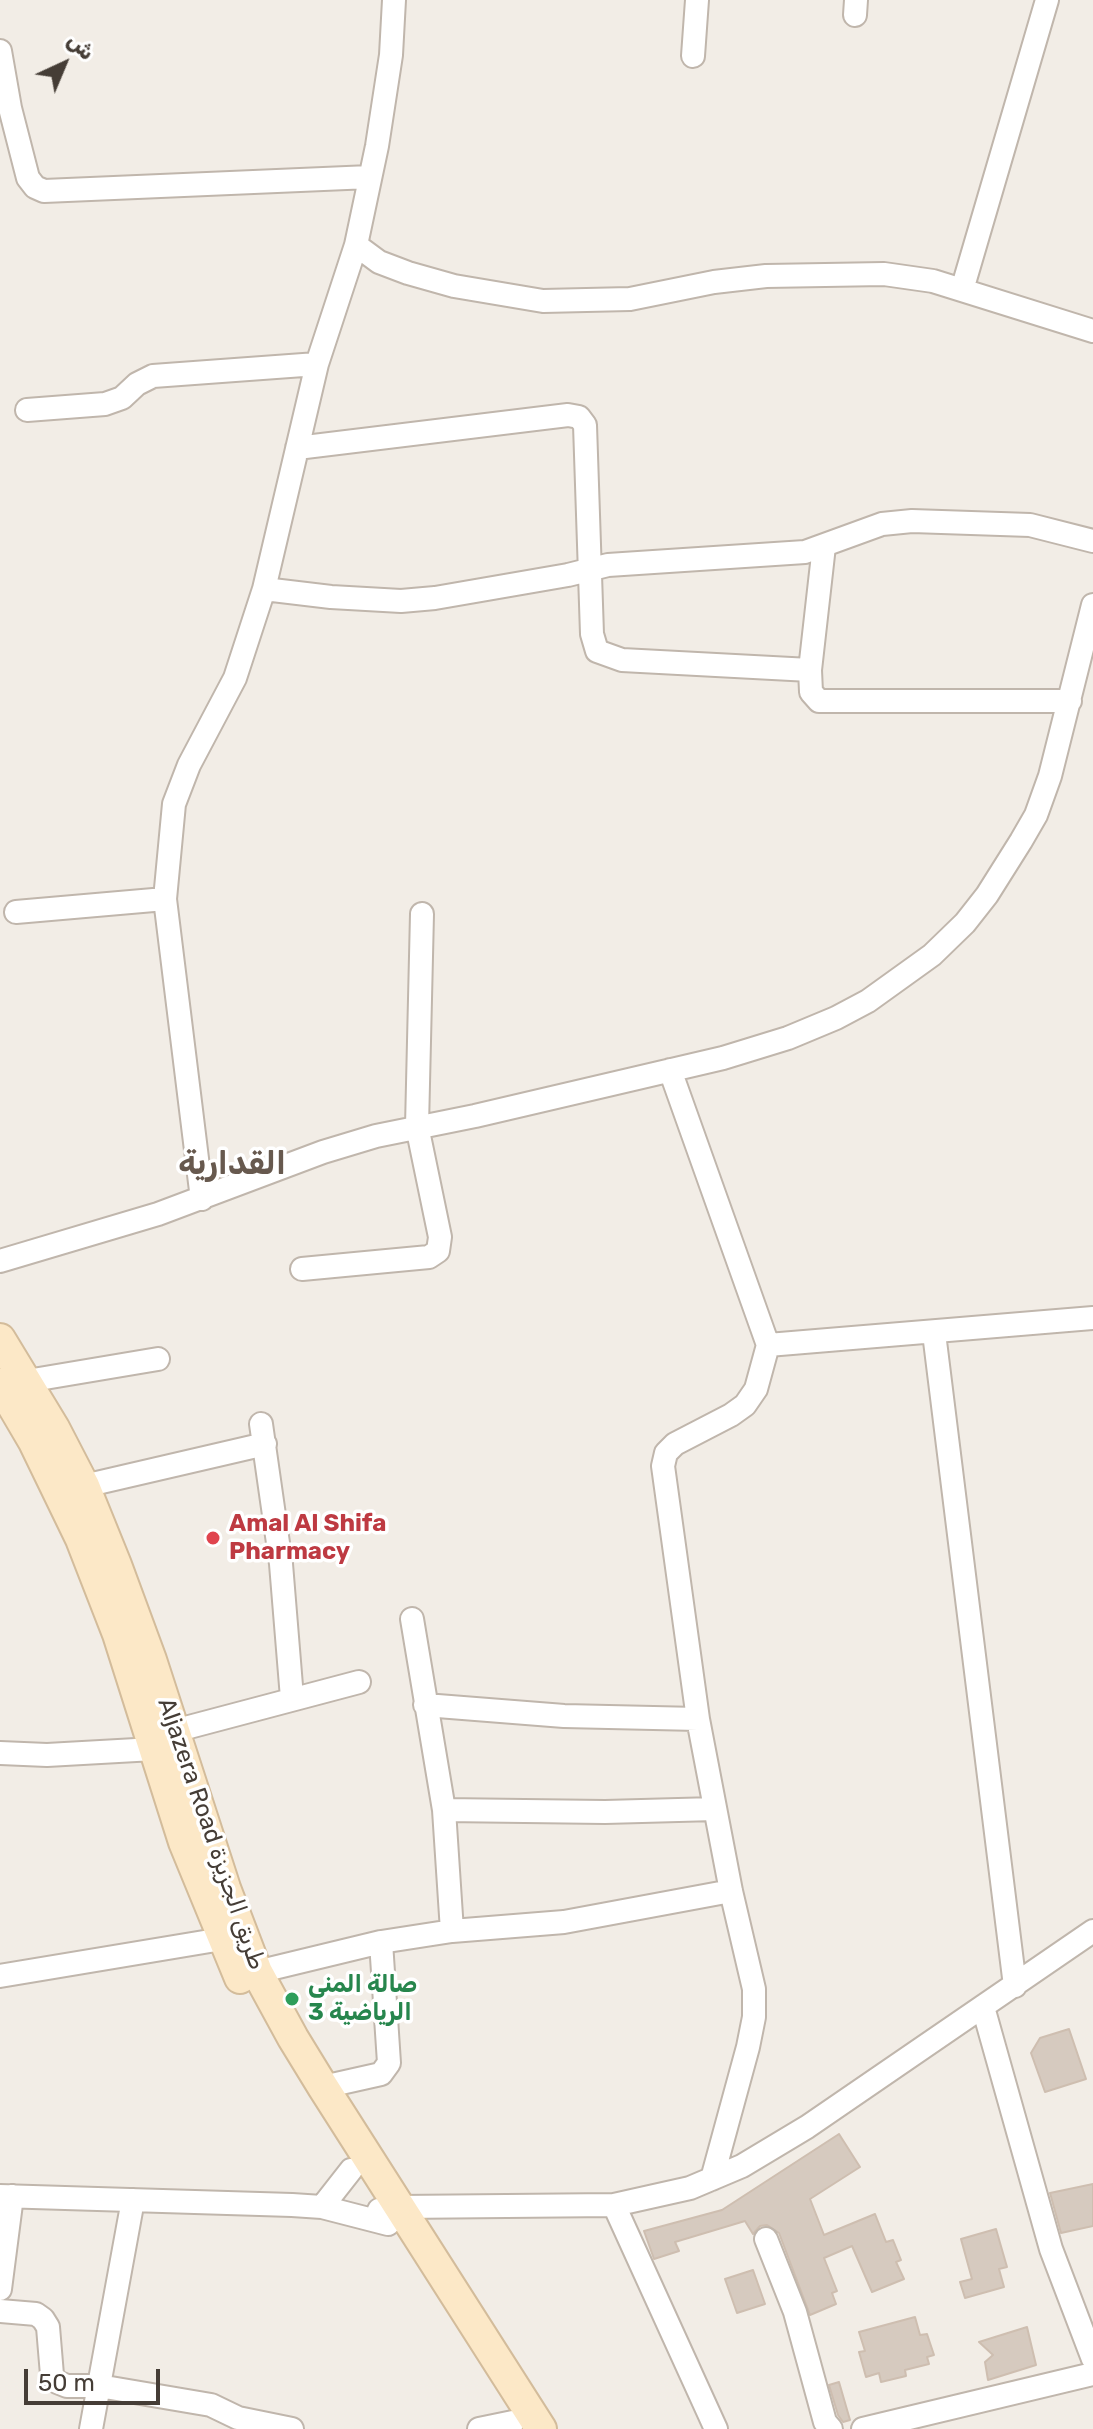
<!DOCTYPE html>
<html>
<head>
<meta charset="utf-8">
<style>
  body { margin:0 }
  #map { position:relative; width:1093px; height:2429px; overflow:hidden; background:#f2ede6; font-family:Rubik,Cairo,sans-serif }
  canvas { display:block }
  .north { position:absolute; left:24px; top:24px; width:80px; height:80px; -webkit-text-stroke:6px #fff; paint-order:stroke; rotate:44deg; font-size:22px; font-weight:700; line-height:32px; text-align:center; color:#453d36 }
  .north::after { content:''; display:block; margin:auto; width:28px; height:36px; background:#453d36; clip-path:polygon(50% 0,100% 100%,50% 72%,0 100%) }
  .scale { position:absolute; left:24px; top:2369px; width:136px; height:36px; box-sizing:border-box; border:4px solid #453d36; border-top:0; padding-left:10px; font-size:24px; line-height:28px; white-space:nowrap; color:#453d36; -webkit-text-stroke:6px #fff; paint-order:stroke }
</style>
</head>
<body>
<div id="map">
<canvas width="1093" height="2429"></canvas>
<div class="north">ش</div>
<div class="scale">50 m</div>
</div>
<script>
const g = document.querySelector('canvas').getContext('2d');
g.lineJoin = 'round';
function fillPath(path, color) {
  g.fillStyle = color;
  g.fill(path, 'evenodd');
}
function toPath(rows) {
  const path = new Path2D();
  for (const r of rows) {
    path.moveTo(r[0], r[1]);
    for (let i = 2; i < r.length; i += 2) path.lineTo(r[i], r[i + 1]);
  }
  return path;
}
function trace(path, color, width, dash) {
  g.strokeStyle = color;
  g.lineWidth = width;
  g.lineCap = dash ? 'butt' : 'round';
  g.setLineDash(dash || []);
  g.stroke(path);
}
function drawText(font, color, halo, rows, align = 'center') {
  g.font = font + ' Rubik,Cairo,sans-serif';
  g.lineWidth = 7;
  g.setLineDash([]);
  g.textBaseline = 'middle';
  g.strokeStyle = halo;
  g.fillStyle = color;
  for (const [text, x, y, turn = 0] of rows) {
    g.save();
    g.translate(x, y);
    g.rotate((+turn || 0) * Math.PI / 180);
    g.textAlign = isNaN(turn) ? turn : align;
    if (halo) g.strokeText(text, 0, 0);
    g.fillText(text, 0, 0);
    g.restore();
  }
}
const building = toPath([
  [1069,2029,1086,2079,1045,2092,1031,2053,1040,2038,1069,2029],
  [839,2134,860,2167,810,2199,824,2235,875,2214,886,2242,893,2240,901,2260,896,2262,904,2279,872,2292,852,2246,824,2258,837,2291,832,2293,836,2304,810,2315,779,2233,767,2225,760,2226,753,2234,745,2221,675,2242,679,2251,654,2259,644,2231,722,2210,839,2134],
  [1093,2184,1093,2226,1061,2233,1050,2193,1093,2184],
  [996,2229,1007,2267,999,2269,1004,2287,965,2298,960,2282,972,2279,961,2239,996,2229],
  [753,2270,765,2304,737,2313,725,2279,753,2270],
  [915,2317,920,2335,927,2334,934,2355,927,2357,929,2364,905,2370,906,2376,881,2382,879,2373,866,2377,859,2352,865,2351,859,2332,915,2317],
  [1027,2327,1036,2365,988,2380,985,2362,993,2355,979,2342,1027,2327],
  [839,2382,850,2420,843,2422,838,2415,829,2385,839,2382]
]);
fillPath(building, '#d6cabf');
trace(building, '#cebeb0', 2);
const minor = toPath([
  [855,15,856,0],
  [0,51,10,108,28,178,35,187,44,191,370,177],
  [693,56,697,0],
  [356,245,379,262,408,273,454,286,543,301,630,299,714,282,766,276,884,274,933,281,1093,331],
  [962,290,1047,0],
  [27,410,105,404,122,398,137,384,153,376,317,364],
  [297,448,568,415,579,417,585,425,592,634,597,651,622,660,810,670],
  [824,546,810,670,811,692,819,701,1070,701],
  [264,589,331,597,401,601,435,598,568,575,608,565,805,552,882,524,912,521,1030,525,1093,541],
  [16,912,165,899],
  [670,1070,768,1345,756,1389,745,1405,731,1415,675,1444,666,1453,663,1466,698,1719,731,1891,754,1989,754,2017,748,2047,712,2179],
  [202,1199,165,899,174,804,189,765,235,678,264,589,317,364,356,245,377,146,391,55,394,0],
  [0,1261,158,1214,323,1152,376,1136,475,1116,723,1058,788,1038,836,1018,868,1001,932,955,965,923,987,895,1021,841,1036,815,1050,776,1093,605],
  [302,1269,429,1257,438,1251,440,1237,417,1126,422,914],
  [934,1333,1015,1986],
  [768,1345,1093,1318],
  [27,1381,158,1359],
  [261,1424,281,1564,292,1698],
  [84,1486,265,1444],
  [412,1619,444,1810,452,1931],
  [425,1705,564,1716,698,1719],
  [174,1731,359,1682],
  [0,1753,47,1755,154,1749],
  [444,1810,605,1812,715,1809],
  [257,1972,381,1942,452,1931,564,1922,731,1891],
  [0,1976,222,1939],
  [983,2007,1051,2249,1093,2359],
  [323,2087,381,2074,389,2063,381,1942],
  [0,2196,292,2205,322,2207,388,2224],
  [614,2205,716,2429],
  [322,2207,351,2170],
  [379,2210,399,2207,614,2205,690,2188,742,2166,807,2127,1093,1931],
  [766,2239,795,2312,825,2422,831,2429],
  [0,2289,12,2196],
  [0,2311,36,2314,43,2319,48,2327,52,2375,57,2382,67,2386,99,2386,211,2405,238,2418,292,2429],
  [91,2429,133,2200],
  [479,2429,513,2422],
  [863,2429,1093,2374]
]);
const secondary = toPath([
  [0,1339,54,1428,84,1486,116,1565,151,1660,225,1888,257,1972,293,2038,323,2087,541,2429],
  [0,1384,34,1442,81,1539,118,1634,184,1842,240,1978]
]);
trace(minor, '#c0b6ac', 26);
trace(secondary, '#d3bc9b', 34);
trace(minor, '#fff', 22);
trace(secondary, '#fce8c7', 30);
for (const [x, y, r, color] of [
  [213,1538,8,"#e0444e"],
  [292,1999,8,"#2e9e5b"]
]) {
  const dot = new Path2D();
  dot.arc(x, y, r, 0, 2 * Math.PI);
  g.fillStyle = color;
  g.fill(dot);
  trace(dot, '#fff', 3);
}
drawText('bold 24px', '#be3a42', '#fff', [
  ["Amal Al Shifa",229,1524],
  ["Pharmacy",229,1552]
], 'left');
drawText('24px', '#453d36', '#fff', [
  ["Aljazera Road طريق الجزيزة",211,1834,71]
]);
drawText('bold 24px', '#27864d', '#fff', [
  ["صالة المنى",308,1985],
  ["الرياضية 3",308,2013]
], 'left');
drawText('bold 32px', '#67594e', '#fff', [
  ["القدارية",232,1165]
]);
</script>
</body>
</html>
